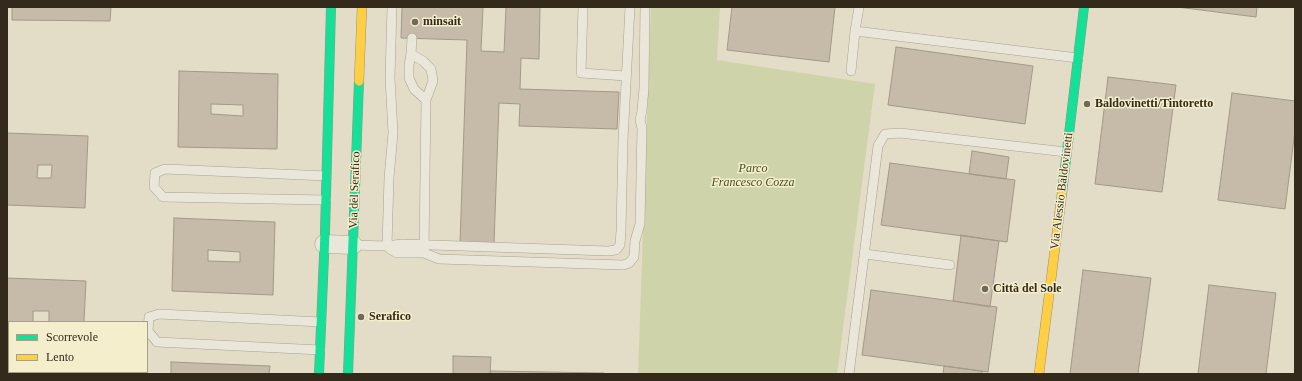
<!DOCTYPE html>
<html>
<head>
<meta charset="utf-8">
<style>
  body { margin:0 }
  #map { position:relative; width:1302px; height:381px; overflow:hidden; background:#e3ddc7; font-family:Georgia,serif }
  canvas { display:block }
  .frame { position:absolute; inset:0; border:8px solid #342a1b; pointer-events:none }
  .legend { position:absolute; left:8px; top:321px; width:140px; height:52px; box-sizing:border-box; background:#f5eecc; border:1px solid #a8a085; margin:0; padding:5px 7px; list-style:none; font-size:12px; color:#342a1b }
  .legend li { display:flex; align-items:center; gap:8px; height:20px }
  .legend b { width:20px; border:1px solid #a8a085 }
</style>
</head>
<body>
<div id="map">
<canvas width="1302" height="381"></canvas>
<div class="frame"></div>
<ul class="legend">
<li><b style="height:5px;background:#16e098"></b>Scorrevole</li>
<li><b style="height:5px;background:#ffcf43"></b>Lento</li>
</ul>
</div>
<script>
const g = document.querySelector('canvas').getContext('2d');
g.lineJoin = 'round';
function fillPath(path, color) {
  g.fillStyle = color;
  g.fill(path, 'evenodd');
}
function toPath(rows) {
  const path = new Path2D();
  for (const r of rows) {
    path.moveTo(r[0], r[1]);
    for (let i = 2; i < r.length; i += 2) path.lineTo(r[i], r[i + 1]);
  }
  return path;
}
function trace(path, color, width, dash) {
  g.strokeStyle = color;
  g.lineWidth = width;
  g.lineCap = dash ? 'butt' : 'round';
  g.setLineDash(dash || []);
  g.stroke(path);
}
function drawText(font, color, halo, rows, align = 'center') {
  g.font = font + ' Georgia,serif';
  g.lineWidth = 3;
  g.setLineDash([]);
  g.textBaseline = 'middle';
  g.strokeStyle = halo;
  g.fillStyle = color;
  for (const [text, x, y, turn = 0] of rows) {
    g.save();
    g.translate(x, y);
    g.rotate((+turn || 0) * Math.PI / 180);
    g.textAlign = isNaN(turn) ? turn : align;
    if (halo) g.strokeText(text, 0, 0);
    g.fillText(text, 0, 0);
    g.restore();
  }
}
fillPath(toPath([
  [651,7,720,7,717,60,875,84,837,374,638,374]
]), '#cfd3a9');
const building = toPath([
  [12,7,111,7,110,21,12,20,12,7],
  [402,7,483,7,481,51,504,52,506,7,540,7,539,59,521,58,520,89,619,92,617,129,519,126,520,104,499,103,494,244,460,243,467,40,401,38,402,7],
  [732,7,835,7,829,62,727,50,732,7],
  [1177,7,1257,7,1256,17,1177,7],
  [896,47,1033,66,1025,124,888,105,896,47],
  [179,71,278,74,277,149,178,147,179,71],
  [211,104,243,105,243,116,211,114,211,104],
  [1108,77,1176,85,1162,192,1095,184,1108,77],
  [1232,93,1295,101,1295,131,1285,209,1218,200,1232,93],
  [7,133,88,136,85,208,7,205,7,133],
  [38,165,52,165,51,178,37,178,38,165],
  [972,151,1009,157,1006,179,969,174,972,151],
  [890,163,1015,180,1007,242,881,225,890,163],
  [174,218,275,222,273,295,172,291,174,218],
  [208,250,240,252,240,262,208,261,208,250],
  [961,235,999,241,990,307,953,301,961,235],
  [1083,270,1151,278,1138,374,1070,374,1083,270],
  [7,278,86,281,84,322,49,322,49,311,33,311,33,322,9,322,9,351,7,351,7,278],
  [1209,285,1276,293,1266,374,1198,374,1209,285],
  [871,290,997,307,988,372,862,355,871,290],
  [453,356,491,357,490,374,453,374,453,356],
  [171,362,270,366,269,374,171,374,171,362],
  [944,366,982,371,982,374,943,374,944,366],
  [491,371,604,373,604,374,490,374,491,371]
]);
fillPath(building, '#c6bba9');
trace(building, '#a29888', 1);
const lane = toPath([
  [392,7,390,78,393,133,389,178,387,246,390,249,397,253,424,253,439,259,623,265,629,263,634,257,635,241,640,224,642,128,640,120,642,111,644,88,645,7],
  [583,7,581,73,626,76],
  [859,7,855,31,1078,58],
  [412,38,411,54,409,65,409,78,414,89,426,100],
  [411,54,423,61,431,69,433,81,426,100,424,250],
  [851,71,855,31],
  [326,200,163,197,154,187,155,173,165,169,327,176],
  [353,245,387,246,402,244,608,251,616,250,620,245,621,231,623,140,630,7],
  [865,254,950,265],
  [320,350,157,342,148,331,149,317,159,314,321,322],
  [849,374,878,146,885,134,900,133,1066,152]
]);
const street = toPath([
  [324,244,353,245]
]);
const fast = toPath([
  [1062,193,1084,7],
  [319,374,325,232,331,7],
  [348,374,359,81]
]);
const slow = toPath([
  [359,81,362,7],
  [1039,374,1062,193]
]);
trace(lane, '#a7a191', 10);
trace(street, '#a7a191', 19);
trace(fast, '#979181', 10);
trace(slow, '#979181', 10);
trace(lane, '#eae7da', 9);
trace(street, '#eae7da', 18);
trace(fast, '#16e098', 9);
trace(slow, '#ffcf43', 9);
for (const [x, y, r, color] of [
  [415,22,4,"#716957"],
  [1087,104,4,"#716957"],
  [985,289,4,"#716957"],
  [361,317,4,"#716957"]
]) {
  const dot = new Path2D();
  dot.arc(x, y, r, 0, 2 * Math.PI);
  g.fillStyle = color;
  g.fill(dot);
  trace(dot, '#f5eecc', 1.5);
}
drawText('bold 12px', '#342a1b', '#f5eecc', [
  ["minsait",423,22],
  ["Baldovinetti/Tintoretto",1095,104],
  ["Città del Sole",993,289],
  ["Serafico",369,317]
], 'left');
drawText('italic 12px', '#405121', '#f5eecc', [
  ["Parco",753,169],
  ["Francesco Cozza",753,183]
]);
drawText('12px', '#342a1b', '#f5eecc', [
  ["Via del Serafico",355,190,-88],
  ["Via Alessio Baldovinetti",1062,191,-83]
]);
</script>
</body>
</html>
